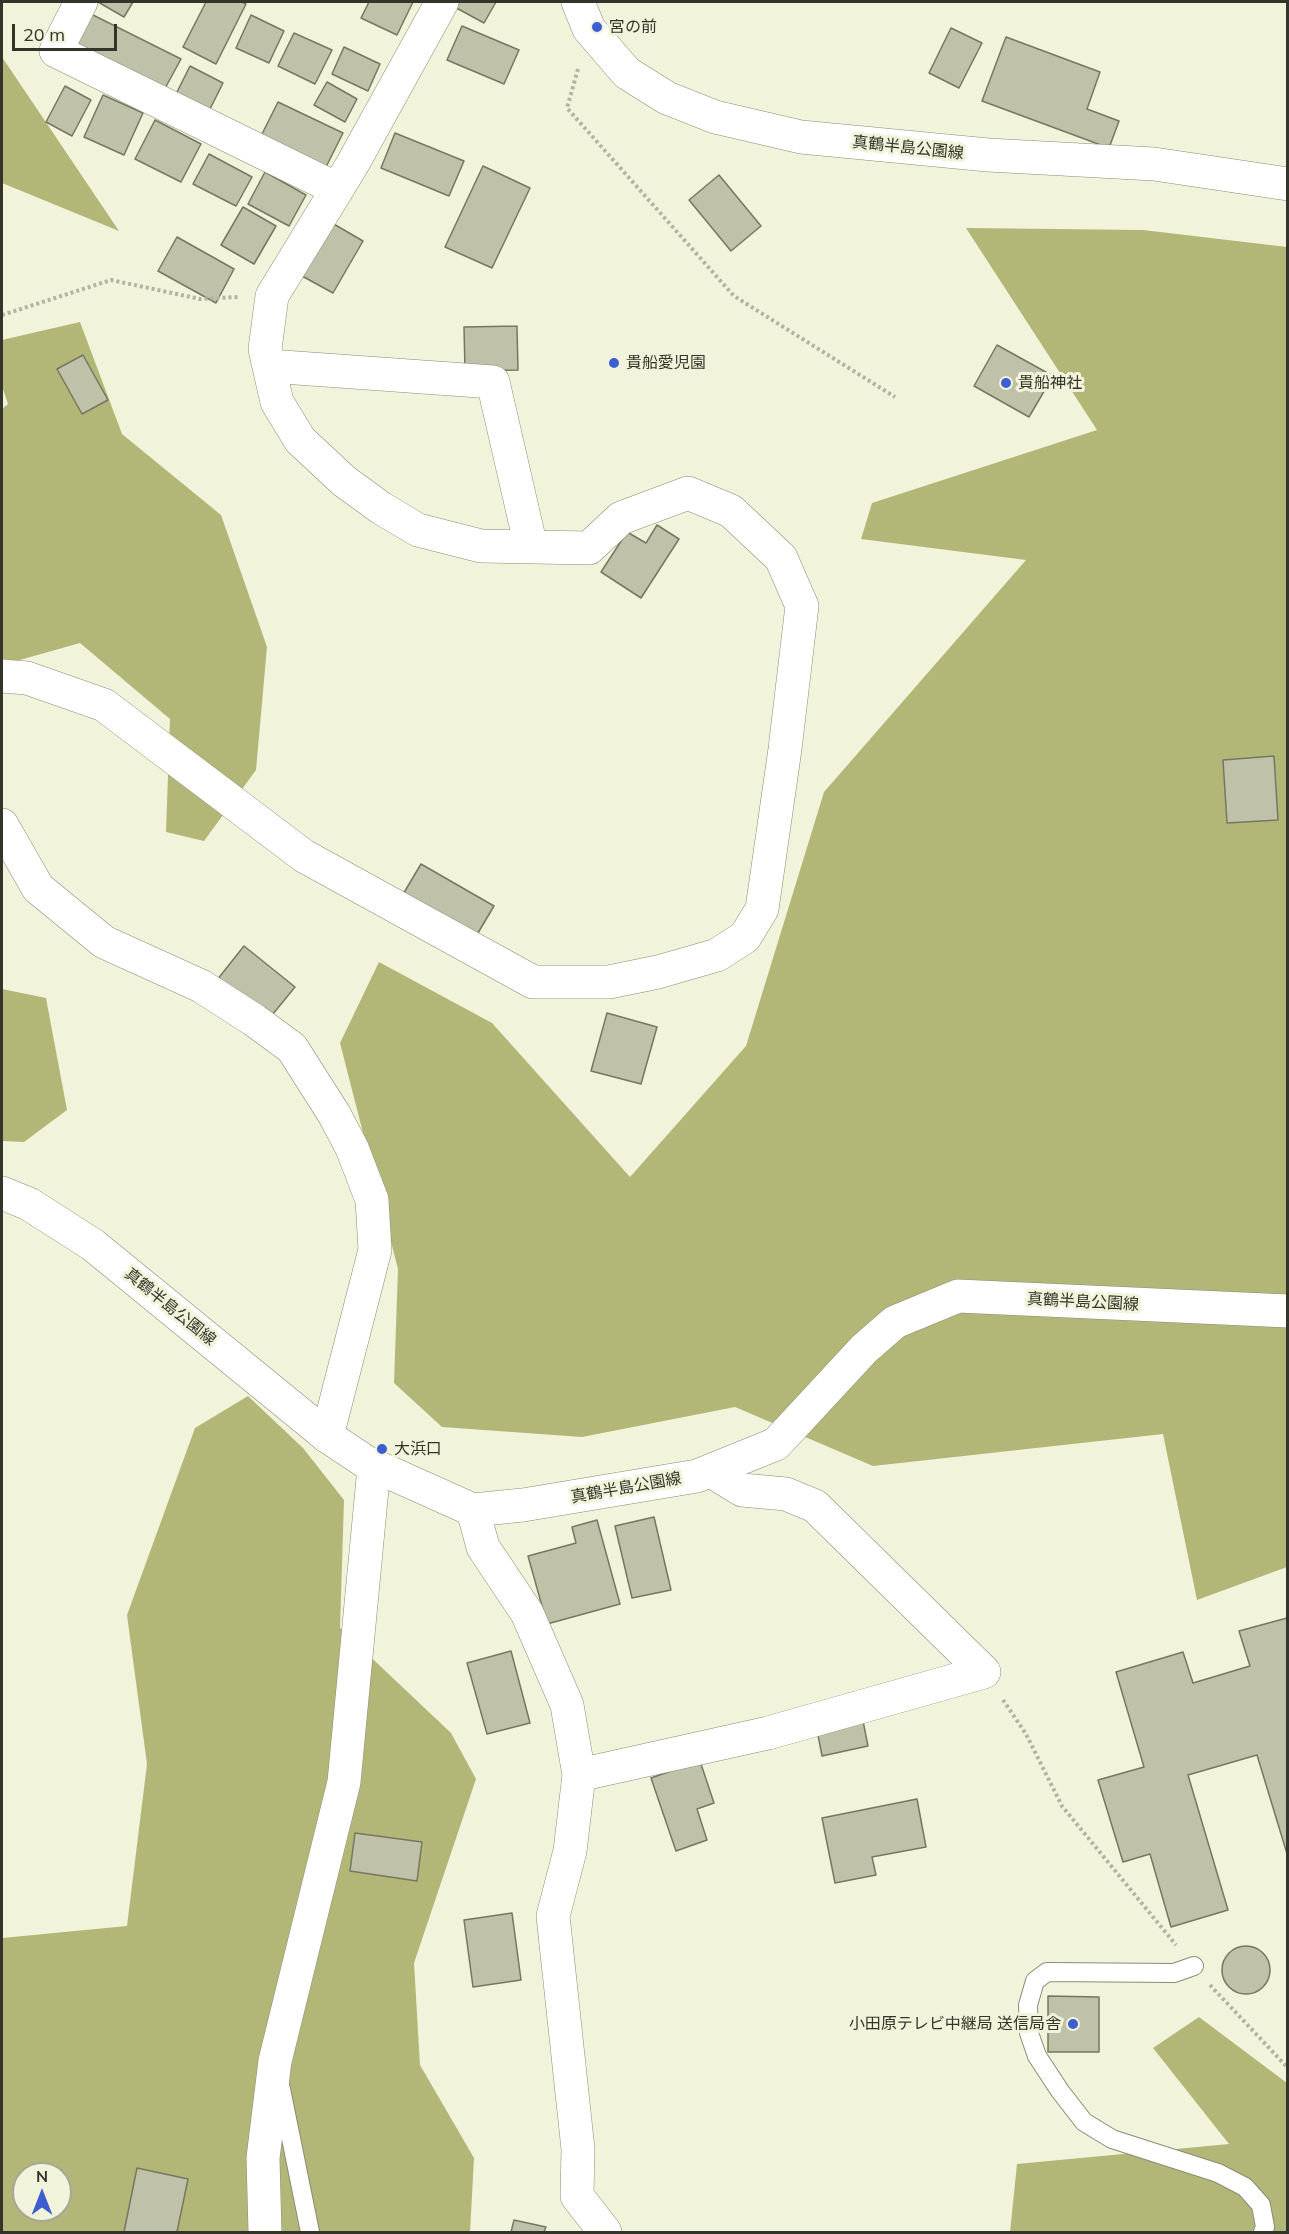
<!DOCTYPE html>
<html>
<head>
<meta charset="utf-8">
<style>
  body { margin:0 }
  #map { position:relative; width:1289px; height:2234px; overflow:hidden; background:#f1f4da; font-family:Mulish,sans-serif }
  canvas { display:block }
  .frame { position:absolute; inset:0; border:3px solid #34352a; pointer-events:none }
  .north { position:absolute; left:12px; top:2162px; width:60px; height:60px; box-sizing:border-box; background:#f1f4da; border:2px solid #a5a894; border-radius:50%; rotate:0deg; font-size:16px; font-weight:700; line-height:24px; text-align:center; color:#34352a }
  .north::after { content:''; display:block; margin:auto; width:21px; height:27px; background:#3c5ed0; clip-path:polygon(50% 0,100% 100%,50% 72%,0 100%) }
  .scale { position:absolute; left:12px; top:24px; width:105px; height:27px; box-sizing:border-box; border:3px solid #34352a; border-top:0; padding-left:8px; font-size:18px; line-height:21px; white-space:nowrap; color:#34352a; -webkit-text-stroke:4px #f1f4da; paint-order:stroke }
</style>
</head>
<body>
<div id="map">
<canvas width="1289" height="2234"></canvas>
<div class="frame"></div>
<div class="north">N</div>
<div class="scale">20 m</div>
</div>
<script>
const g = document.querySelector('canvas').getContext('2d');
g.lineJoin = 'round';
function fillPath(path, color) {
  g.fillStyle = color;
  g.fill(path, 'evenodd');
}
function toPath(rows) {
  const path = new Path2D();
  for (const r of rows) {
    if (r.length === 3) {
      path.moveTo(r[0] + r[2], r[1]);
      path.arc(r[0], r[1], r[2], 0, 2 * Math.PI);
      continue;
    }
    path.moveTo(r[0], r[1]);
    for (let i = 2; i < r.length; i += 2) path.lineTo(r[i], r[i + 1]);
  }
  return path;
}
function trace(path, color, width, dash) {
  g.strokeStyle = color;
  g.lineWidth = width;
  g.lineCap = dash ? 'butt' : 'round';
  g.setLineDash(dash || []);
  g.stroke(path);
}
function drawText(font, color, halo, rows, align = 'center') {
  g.font = font + ' Mulish,"Noto Sans JP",sans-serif';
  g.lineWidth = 6;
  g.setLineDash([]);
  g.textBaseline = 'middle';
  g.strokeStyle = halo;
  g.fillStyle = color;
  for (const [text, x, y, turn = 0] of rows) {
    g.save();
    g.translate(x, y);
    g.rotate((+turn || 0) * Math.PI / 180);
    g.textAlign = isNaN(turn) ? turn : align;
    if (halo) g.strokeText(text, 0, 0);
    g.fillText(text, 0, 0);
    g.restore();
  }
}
fillPath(toPath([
  [2,57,119,231,2,183],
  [966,228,1143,230,1287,247,1287,1567,1197,1600,1163,1434,873,1466,735,1407,582,1437,442,1427,394,1383,398,1269,340,1043,379,962,492,1023,630,1177,746,1046,824,792,1026,560,861,539,872,503,1097,430],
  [80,322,122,434,221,515,267,647,256,770,204,841,166,832,170,719,80,643,2,665,2,409,8,404,2,386,2,340],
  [2,989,46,998,67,1110,24,1142,2,1141],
  [248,1396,303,1448,344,1500,340,1628,451,1733,476,1779,414,1963,420,2065,474,2158,470,2232,2,2232,2,1938,127,1926,147,1764,127,1615,195,1428],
  [24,2174,60,2174,60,2210,24,2210],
  [1199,2017,1287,2083,1287,2232,1010,2232,1017,2164,1229,2144,1153,2048]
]), '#b2b777');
const building = toPath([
  [98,2,133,2,124,17,98,2],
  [206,2,242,2,246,4,216,64,183,47,206,2],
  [369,2,413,2,397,35,361,18,369,2],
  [453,2,496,2,484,23,451,5,453,2],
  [85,11,181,59,162,94,67,46,85,11],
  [251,15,284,31,269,63,236,48,251,15],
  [462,26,519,50,504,84,447,60,462,26],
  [951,28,982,43,959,88,929,73,951,28],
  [294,33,332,50,315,84,278,66,294,33],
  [1006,37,1100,72,1087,109,1119,121,1109,148,982,101,1006,37],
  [344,47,380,64,368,91,332,74,344,47],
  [190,66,223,83,205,119,172,102,190,66],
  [327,82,357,99,345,122,314,105,327,82],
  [65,86,91,100,72,136,46,122,65,86],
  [103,95,143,113,124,155,84,137,103,95],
  [278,102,343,133,326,167,261,136,278,102],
  [155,120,201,144,181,182,135,159,155,120],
  [395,133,464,161,449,196,381,168,395,133],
  [209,154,252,177,236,206,193,184,209,154],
  [483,166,530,188,492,268,445,247,483,166],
  [265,172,306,195,289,226,248,204,265,172],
  [719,175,761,226,731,251,689,200,719,175],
  [243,207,276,226,254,264,221,245,243,207],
  [332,223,363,241,333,293,302,276,332,223],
  [177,237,234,269,216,303,158,271,177,237],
  [517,326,518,370,465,371,464,327,517,326],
  [997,345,1053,376,1029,417,974,386,997,345],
  [83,355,108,400,82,414,57,369,83,355],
  [657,525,679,539,641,598,601,572,627,532,646,543,657,525],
  [1274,756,1278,820,1227,823,1223,760,1274,756],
  [421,864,494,906,475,938,402,896,421,864],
  [244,946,295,987,264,1025,213,985,244,946],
  [607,1013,657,1027,641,1084,591,1071,607,1013],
  [654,1517,671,1590,632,1598,615,1526,654,1517],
  [597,1520,620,1604,547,1624,528,1556,576,1543,572,1527,597,1520],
  [1287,1618,1288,1857,1257,1755,1188,1775,1228,1910,1171,1927,1150,1854,1123,1862,1098,1780,1144,1767,1116,1672,1183,1652,1193,1683,1250,1666,1239,1631,1287,1618],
  [511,1651,530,1723,487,1734,467,1663,511,1651],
  [862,1716,868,1746,822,1756,816,1725,862,1716],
  [700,1761,714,1803,697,1809,707,1840,676,1851,651,1778,700,1761],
  [917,1799,926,1847,872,1857,876,1875,835,1883,822,1818,917,1799],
  [355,1833,422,1842,417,1881,350,1871,355,1833],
  [512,1913,521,1980,473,1987,464,1920,512,1913],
  [1246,1970,24],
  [1048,1996,1099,1997,1099,2052,1048,2052,1048,1996],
  [137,2168,188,2179,177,2232,124,2232,137,2168],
  [514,2220,546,2227,544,2232,511,2232,514,2220]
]);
fillPath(building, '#bfc2a8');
trace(building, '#757860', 1.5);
const lane = toPath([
  [1194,1966,1174,1973,1047,1972,1035,1981,1028,2005,1029,2033,1037,2056,1060,2091,1084,2122,1112,2139,1218,2173,1245,2187,1261,2205,1265,2227,1263,2232],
  [281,2089,310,2232]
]);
const street = toPath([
  [81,2,56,51,337,189],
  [269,366,493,382,531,547],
  [2,676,27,678,104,705,304,856,533,982,609,982,658,972,717,955,745,937,762,909,785,749,802,606,781,558,731,511,688,493,621,518,589,548,481,546,418,530,381,508,344,481,300,440,277,402,265,349,272,296,352,165,442,2],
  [2,825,38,888,104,942,201,986,254,1020,292,1048,334,1114,352,1148,372,1200,375,1250,327,1436],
  [473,1510,483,1547,527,1613,567,1705,579,1775,570,1851,553,1916,578,2149,577,2196,605,2232],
  [579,1775,768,1733,984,1672,815,1506,786,1494,742,1490,711,1471],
  [265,2232,263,2158,275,2061,344,1782,374,1468]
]);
const secondary = toPath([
  [578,2,589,29,627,73,667,98,715,117,801,137,988,155,1154,164,1288,184],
  [2,1193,29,1204,93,1245,327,1436,366,1462,473,1510,523,1505,697,1476,776,1444,864,1349,895,1322,958,1296,1288,1311]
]);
trace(lane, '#8a8c74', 20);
trace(street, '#8a8c74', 34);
trace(secondary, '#8a8c74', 34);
trace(toPath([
  [578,69,567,108,734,296,895,397],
  [2,315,111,280,200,299,238,297],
  [1003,1700,1026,1734,1062,1806,1176,1945],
  [1210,1985,1288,2068]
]), '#b2b49f', 4, [3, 3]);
trace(lane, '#fff', 18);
trace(street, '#fff', 33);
trace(secondary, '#fff', 33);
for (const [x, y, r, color] of [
  [597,27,6,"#3c5ed0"],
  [614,363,6,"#3c5ed0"],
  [1006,383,6,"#3c5ed0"],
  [382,1449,6,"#3c5ed0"],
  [1073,2024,6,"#3c5ed0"]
]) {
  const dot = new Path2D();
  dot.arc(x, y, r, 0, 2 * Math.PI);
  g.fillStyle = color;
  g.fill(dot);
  trace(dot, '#f1f4da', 2);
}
drawText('16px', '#34352a', '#f1f4da', [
  ["宮の前",609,27],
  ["貴船愛児園",626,363],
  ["貴船神社",1018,383],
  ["大浜口",394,1449],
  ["小田原テレビ中継局 送信局舎",1061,2024,"right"]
], 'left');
drawText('16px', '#34352a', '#f1f4da', [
  ["真鶴半島公園線",908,148,6],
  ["真鶴半島公園線",1083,1302,3],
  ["真鶴半島公園線",170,1307,39],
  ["真鶴半島公園線",626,1488,-10]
]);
</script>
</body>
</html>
